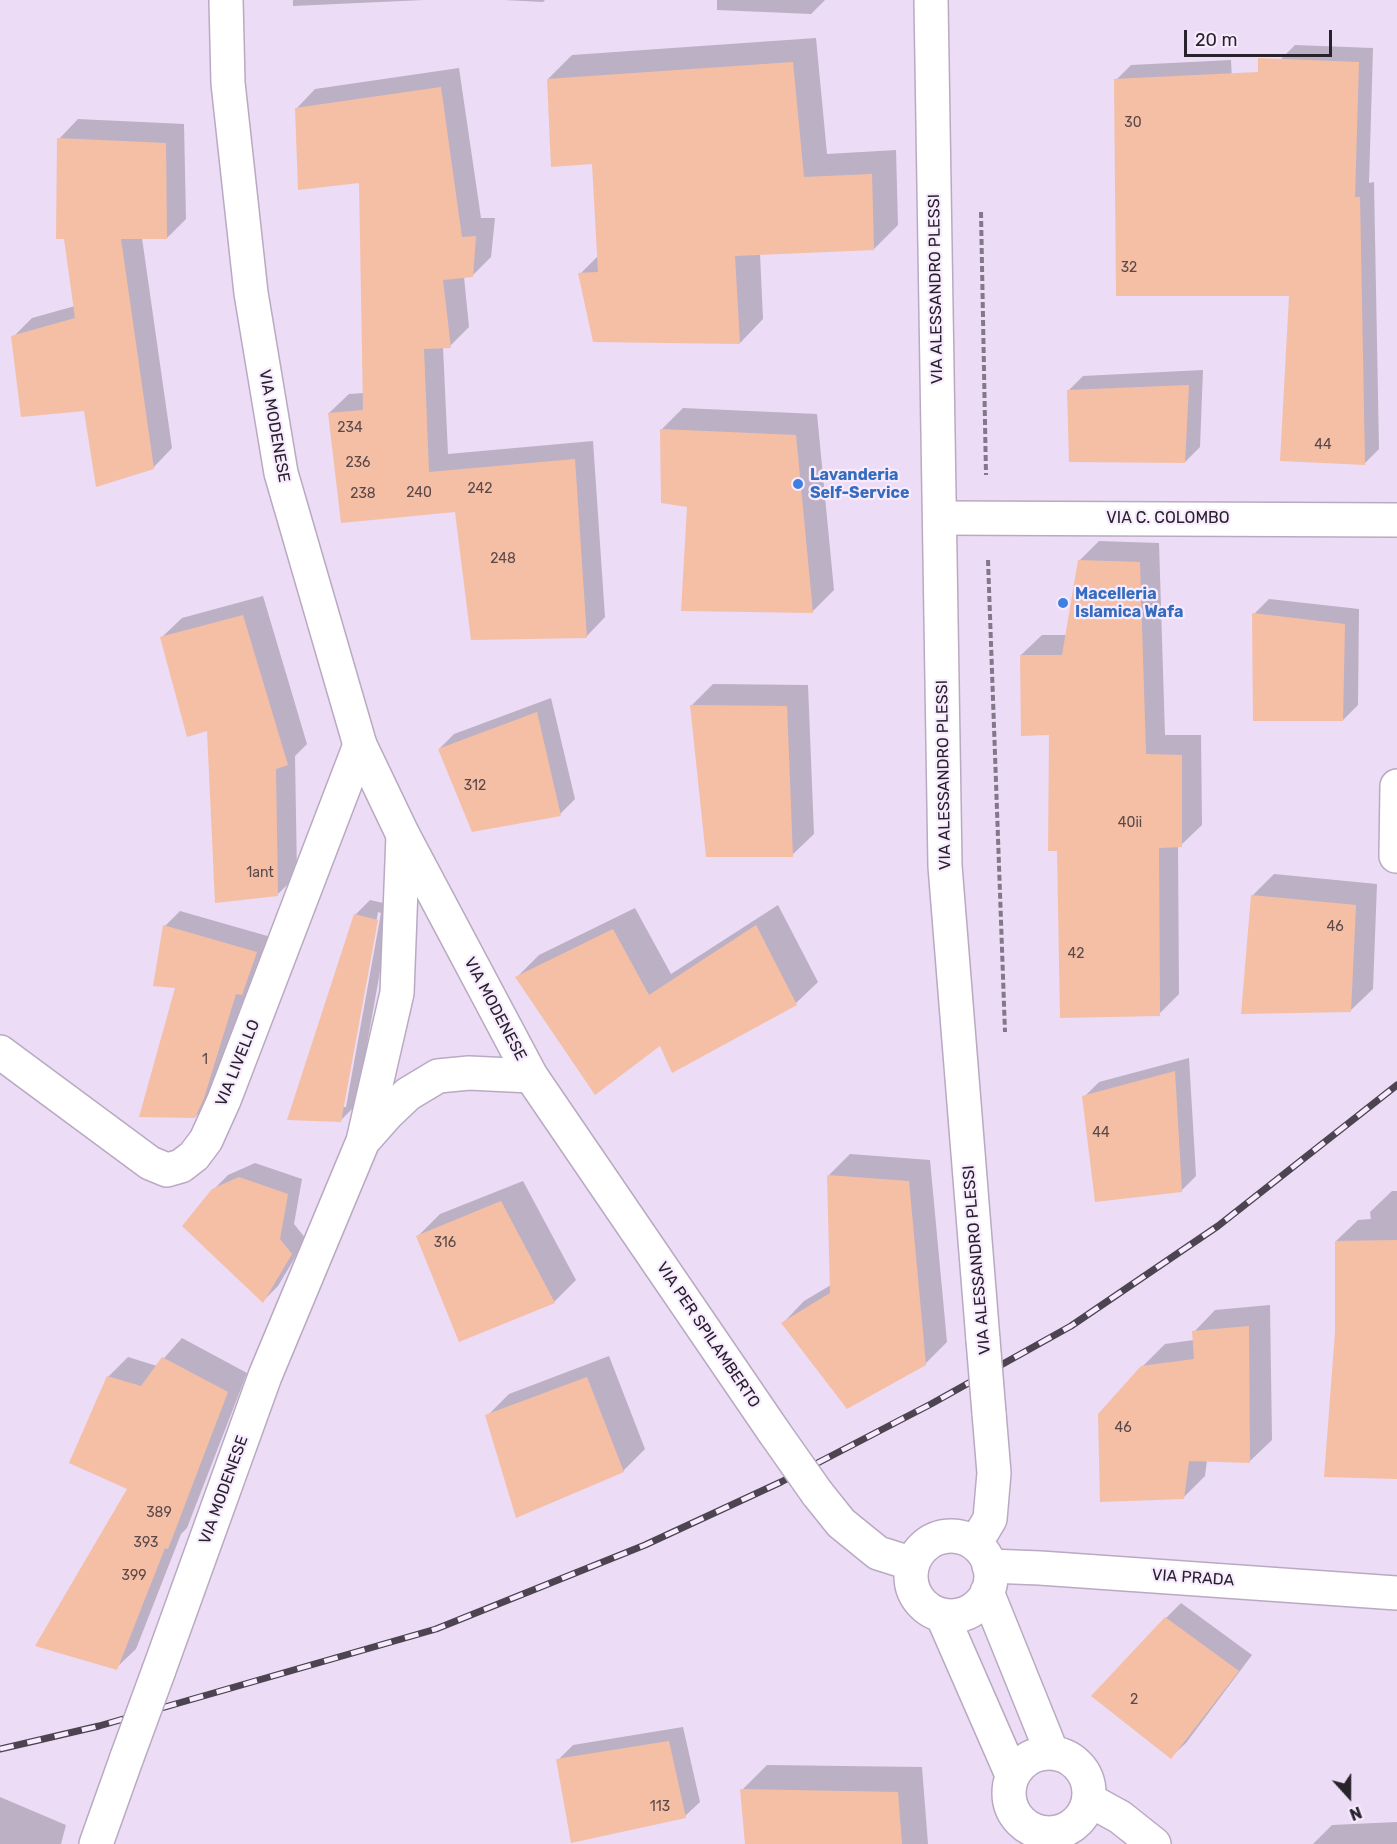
<!DOCTYPE html>
<html>
<head>
<meta charset="utf-8">
<style>
  body { margin:0 }
  #map { position:relative; width:1397px; height:1844px; overflow:hidden; background:#ecdcf5; font-family:Rubik,sans-serif }
  canvas { display:block }
  .north { position:absolute; left:1319px; top:1766px; width:60px; height:60px; -webkit-text-stroke:4px #f8ebff; paint-order:stroke; rotate:159deg; font-size:16px; font-weight:700; line-height:24px; text-align:center; color:#28222b }
  .north::after { content:''; display:block; margin:auto; width:21px; height:27px; background:#28222b; clip-path:polygon(50% 0,100% 100%,50% 72%,0 100%) }
  .scale { position:absolute; left:1184px; top:30px; width:148px; height:27px; box-sizing:border-box; border:3px solid #28222b; border-top:0; padding-left:8px; font-size:18px; line-height:21px; white-space:nowrap; color:#28222b; -webkit-text-stroke:4px #f8ebff; paint-order:stroke }
</style>
</head>
<body>
<div id="map">
<canvas width="1397" height="1844"></canvas>
<div class="north">N</div>
<div class="scale">20 m</div>
</div>
<script>
const g = document.querySelector('canvas').getContext('2d');
g.lineJoin = 'round';
function fillPath(path, color) {
  g.fillStyle = color;
  g.fill(path, 'evenodd');
}
function toPath(rows) {
  const path = new Path2D();
  for (const r of rows) {
    if (r.length === 3) {
      path.moveTo(r[0] + r[2], r[1]);
      path.arc(r[0], r[1], r[2], 0, 2 * Math.PI);
      continue;
    }
    path.moveTo(r[0], r[1]);
    for (let i = 2; i < r.length; i += 2) path.lineTo(r[i], r[i + 1]);
  }
  return path;
}
function trace(path, color, width, dash) {
  g.strokeStyle = color;
  g.lineWidth = width;
  g.lineCap = dash ? 'butt' : 'round';
  g.setLineDash(dash || []);
  g.stroke(path);
}
function drawText(font, color, halo, rows, align = 'center') {
  g.font = font + ' Rubik,sans-serif';
  g.lineWidth = 4.5;
  g.setLineDash([]);
  g.textBaseline = 'middle';
  g.strokeStyle = halo;
  g.fillStyle = color;
  for (const [text, x, y, turn = 0] of rows) {
    g.save();
    g.translate(x, y);
    g.rotate((+turn || 0) * Math.PI / 180);
    g.textAlign = isNaN(turn) ? turn : align;
    if (halo) g.strokeText(text, 0, 0);
    g.fillText(text, 0, 0);
    g.restore();
  }
}
fillPath(toPath([
  [293,0,424,0,293,6],
  [504,0,545,0,543,2],
  [717,0,825,0,811,14,717,10],
  [816,38,827,154,896,150,898,225,874,249,760,254,763,319,740,343,580,274,599,255,594,162,548,79,572,55],
  [1295,45,1373,48,1369,183,1374,182,1379,449,1364,464,1291,295,1116,80,1131,65,1231,60,1234,121,1280,60],
  [459,68,481,218,495,218,491,257,472,276,464,277,469,327,450,346,443,347,448,454,593,441,605,617,586,637,457,510,329,413,349,394,364,393,361,182,296,109,315,89],
  [78,119,184,124,186,219,167,238,142,238,172,448,153,468,85,410,13,337,32,318,75,306,59,139],
  [1203,370,1200,447,1185,462,1069,390,1083,376],
  [683,408,817,414,834,590,812,612,689,506,661,430],
  [1099,541,1159,543,1165,735,1201,735,1202,825,1181,845,1178,845,1179,994,1159,1014,1058,849,1051,733,1021,655,1042,635,1067,635,1079,561],
  [263,596,307,744,295,756,297,875,278,894,208,729,162,637,182,618],
  [1269,599,1359,609,1358,705,1343,720,1254,614],
  [713,684,808,685,814,834,792,855,691,706],
  [551,698,575,799,560,814,439,749,454,734],
  [1274,874,1377,884,1373,989,1351,1010,1252,896],
  [370,900,392,905,356,1105,341,1120,355,915],
  [378,912,381,913,346,1107,343,1107],
  [778,905,818,982,796,1003,660,1043,517,977,539,955,635,908,671,974],
  [180,911,271,937,257,978,248,988,219,1082,210,1102,195,1117,177,987,165,926],
  [1189,1058,1196,1176,1181,1191,1084,1097,1099,1082],
  [850,1154,930,1160,947,1342,925,1364,783,1323,804,1301,831,1285,829,1175],
  [255,1163,302,1179,294,1224,306,1239,278,1286,263,1301,213,1190,228,1175],
  [523,1181,576,1280,554,1302,418,1236,440,1214],
  [1392,1191,1397,1191,1397,1478,1336,1332,1336,1241,1358,1220,1371,1219,1370,1212],
  [1270,1305,1272,1440,1250,1461,1207,1460,1205,1476,1183,1498,1142,1367,1165,1344,1194,1340,1194,1332,1215,1310],
  [182,1338,247,1373,187,1528,181,1534,136,1649,116,1668,129,1488,108,1377,128,1357,157,1366],
  [609,1356,645,1449,623,1471,487,1416,509,1394],
  [1181,1603,1252,1655,1186,1743,1171,1757,1166,1618],
  [683,1727,700,1802,685,1816,558,1760,573,1745],
  [767,1765,922,1767,928,1844,747,1844,742,1790],
  [0,1797,66,1825,61,1844,0,1844],
  [1397,1822,1397,1844,1313,1844,1332,1825]
]), '#0003');
fillPath(toPath([
  [1258,58,1359,62,1355,197,1360,197,1365,465,1280,461,1289,296,1116,296,1114,79,1258,72],
  [793,62,804,177,872,174,874,250,735,256,740,344,593,342,578,273,598,272,592,164,551,167,547,79],
  [441,87,462,237,476,236,473,277,443,280,451,348,424,349,429,472,575,459,587,638,471,640,455,512,341,523,328,413,363,410,359,183,298,190,295,108],
  [57,138,166,143,167,239,121,239,154,469,96,487,84,411,21,417,11,336,75,318,64,239,56,239],
  [1189,385,1185,463,1069,462,1067,390],
  [660,429,796,435,813,613,681,611,687,507,661,503],
  [1078,560,1140,562,1146,754,1182,755,1182,847,1159,848,1160,1016,1060,1018,1057,851,1048,851,1049,735,1021,736,1020,655,1062,655],
  [1252,613,1345,624,1343,721,1253,721],
  [243,615,288,765,276,769,278,896,215,903,207,731,187,737,160,637],
  [690,705,787,706,793,857,706,857],
  [537,712,561,816,472,832,438,749],
  [1251,895,1356,905,1351,1012,1241,1014],
  [354,914,378,920,341,1122,287,1120],
  [163,925,257,952,242,995,236,994,204,1098,195,1118,139,1117,175,988,153,986],
  [756,925,797,1005,672,1073,660,1046,595,1095,515,977,613,929,649,995],
  [1175,1071,1182,1192,1095,1202,1082,1096],
  [827,1175,909,1181,926,1365,847,1409,781,1323,830,1293],
  [239,1177,288,1194,280,1239,292,1254,263,1303,182,1226,212,1189],
  [501,1201,555,1303,459,1342,416,1236],
  [1397,1240,1397,1479,1324,1477,1335,1332,1335,1241],
  [1249,1326,1250,1463,1189,1461,1184,1499,1100,1502,1098,1414,1141,1366,1194,1359,1192,1331],
  [162,1357,228,1392,168,1549,165,1548,117,1670,35,1646,127,1489,69,1463,107,1376,141,1386],
  [587,1377,624,1472,516,1518,485,1415],
  [1165,1617,1239,1671,1171,1759,1091,1696],
  [669,1741,686,1818,571,1843,556,1759],
  [740,1789,898,1792,902,1844,745,1844]
]), '#f5bfa6');
const minor = toPath([
  [940,518,1397,520],
  [1396,856,1397,786],
  [0,1052,150,1163,167,1170,181,1166,194,1156,206,1140,224,1100,360,745],
  [364,1140,387,1114,408,1094,438,1076,469,1073,531,1076],
  [989,1566,1040,1568,1397,1593],
  [159,1670,265,1376,363,1141,397,993,403,835],
  [1089,1800,1120,1817,1154,1844],
  [96,1844,127,1757]
]);
const primary = toPath([
  [226,0,228,83,251,293,281,473,360,745,403,835,531,1076,774,1432],
  [931,0,945,866,983,1340],
  [817,1493,841,1523,878,1553,913,1564],
  [951,1576,40],
  [975,1544,990,1519,994,1473,989,1413],
  [987,1592,1052,1753],
  [942,1615,1012,1775],
  [1049,1793,40]
]);
trace(minor, '#b9aac2', 36);
trace(primary, '#b9aac2', 36);
trace(toPath([
  [981,212,986,475],
  [988,560,1005,1032]
]), '#837888', 4, [6, 3]);
trace(minor, '#fff', 33);
trace(primary, '#fff', 33);
const rail = toPath([
  [0,1749,99,1726,436,1629,645,1545,781,1482,931,1404,1071,1326,1218,1226,1397,1085]
]);
trace(rail, '#4c4450', 7);
trace(rail, '#f8ebff', 4.5, [14]);
const minorBridge = toPath([
  [127,1757,159,1670]
]);
const primaryBridge = toPath([
  [983,1340,989,1413],
  [774,1432,817,1493]
]);
trace(minorBridge, '#b9aac2', 36, []);
trace(primaryBridge, '#b9aac2', 36, []);
trace(minorBridge, '#fff', 33);
trace(primaryBridge, '#fff', 33);
for (const [x, y, r, color] of [
  [798,484,6,"#3f7fe0"],
  [1063,603,6,"#3f7fe0"]
]) {
  const dot = new Path2D();
  dot.arc(x, y, r, 0, 2 * Math.PI);
  g.fillStyle = color;
  g.fill(dot);
  trace(dot, '#f8ebff', 2);
}
drawText('14px', '#5b494a', null, [
  ["30",1133,123],
  ["32",1129,268],
  ["234",350,428],
  ["44",1323,445],
  ["236",358,463],
  ["242",480,489],
  ["240",419,493],
  ["238",363,494],
  ["248",503,559],
  ["312",475,786],
  ["40ii",1130,823],
  ["1ant",260,873],
  ["46",1335,927],
  ["42",1076,954],
  ["1",205,1060],
  ["44",1101,1133],
  ["316",445,1243],
  ["46",1123,1428],
  ["389",159,1513],
  ["393",146,1543],
  ["399",134,1576],
  ["2",1134,1700],
  ["113",660,1807]
]);
drawText('16px', '#28222b', '#f8ebff', [
  ["VIA ALESSANDRO PLESSI",936,289,-91],
  ["VIA MODENESE",274,426,80],
  ["VIA C. COLOMBO",1168,518],
  ["VIA ALESSANDRO PLESSI",944,775,-91],
  ["VIA MODENESE",495,1009,62],
  ["VIA LIVELLO",238,1063,-68],
  ["VIA ALESSANDRO PLESSI",977,1260,-95],
  ["VIA PER SPILAMBERTO",708,1335,56],
  ["VIA MODENESE",224,1490,-70],
  ["VIA PRADA",1193,1578,4]
]);
drawText('bold 16px', '#366cbe', '#f8ebff', [
  ["Lavanderia",810,475],
  ["Self-Service",810,493],
  ["Macelleria",1075,594],
  ["Islamica Wafa",1075,612]
], 'left');
</script>
</body>
</html>
